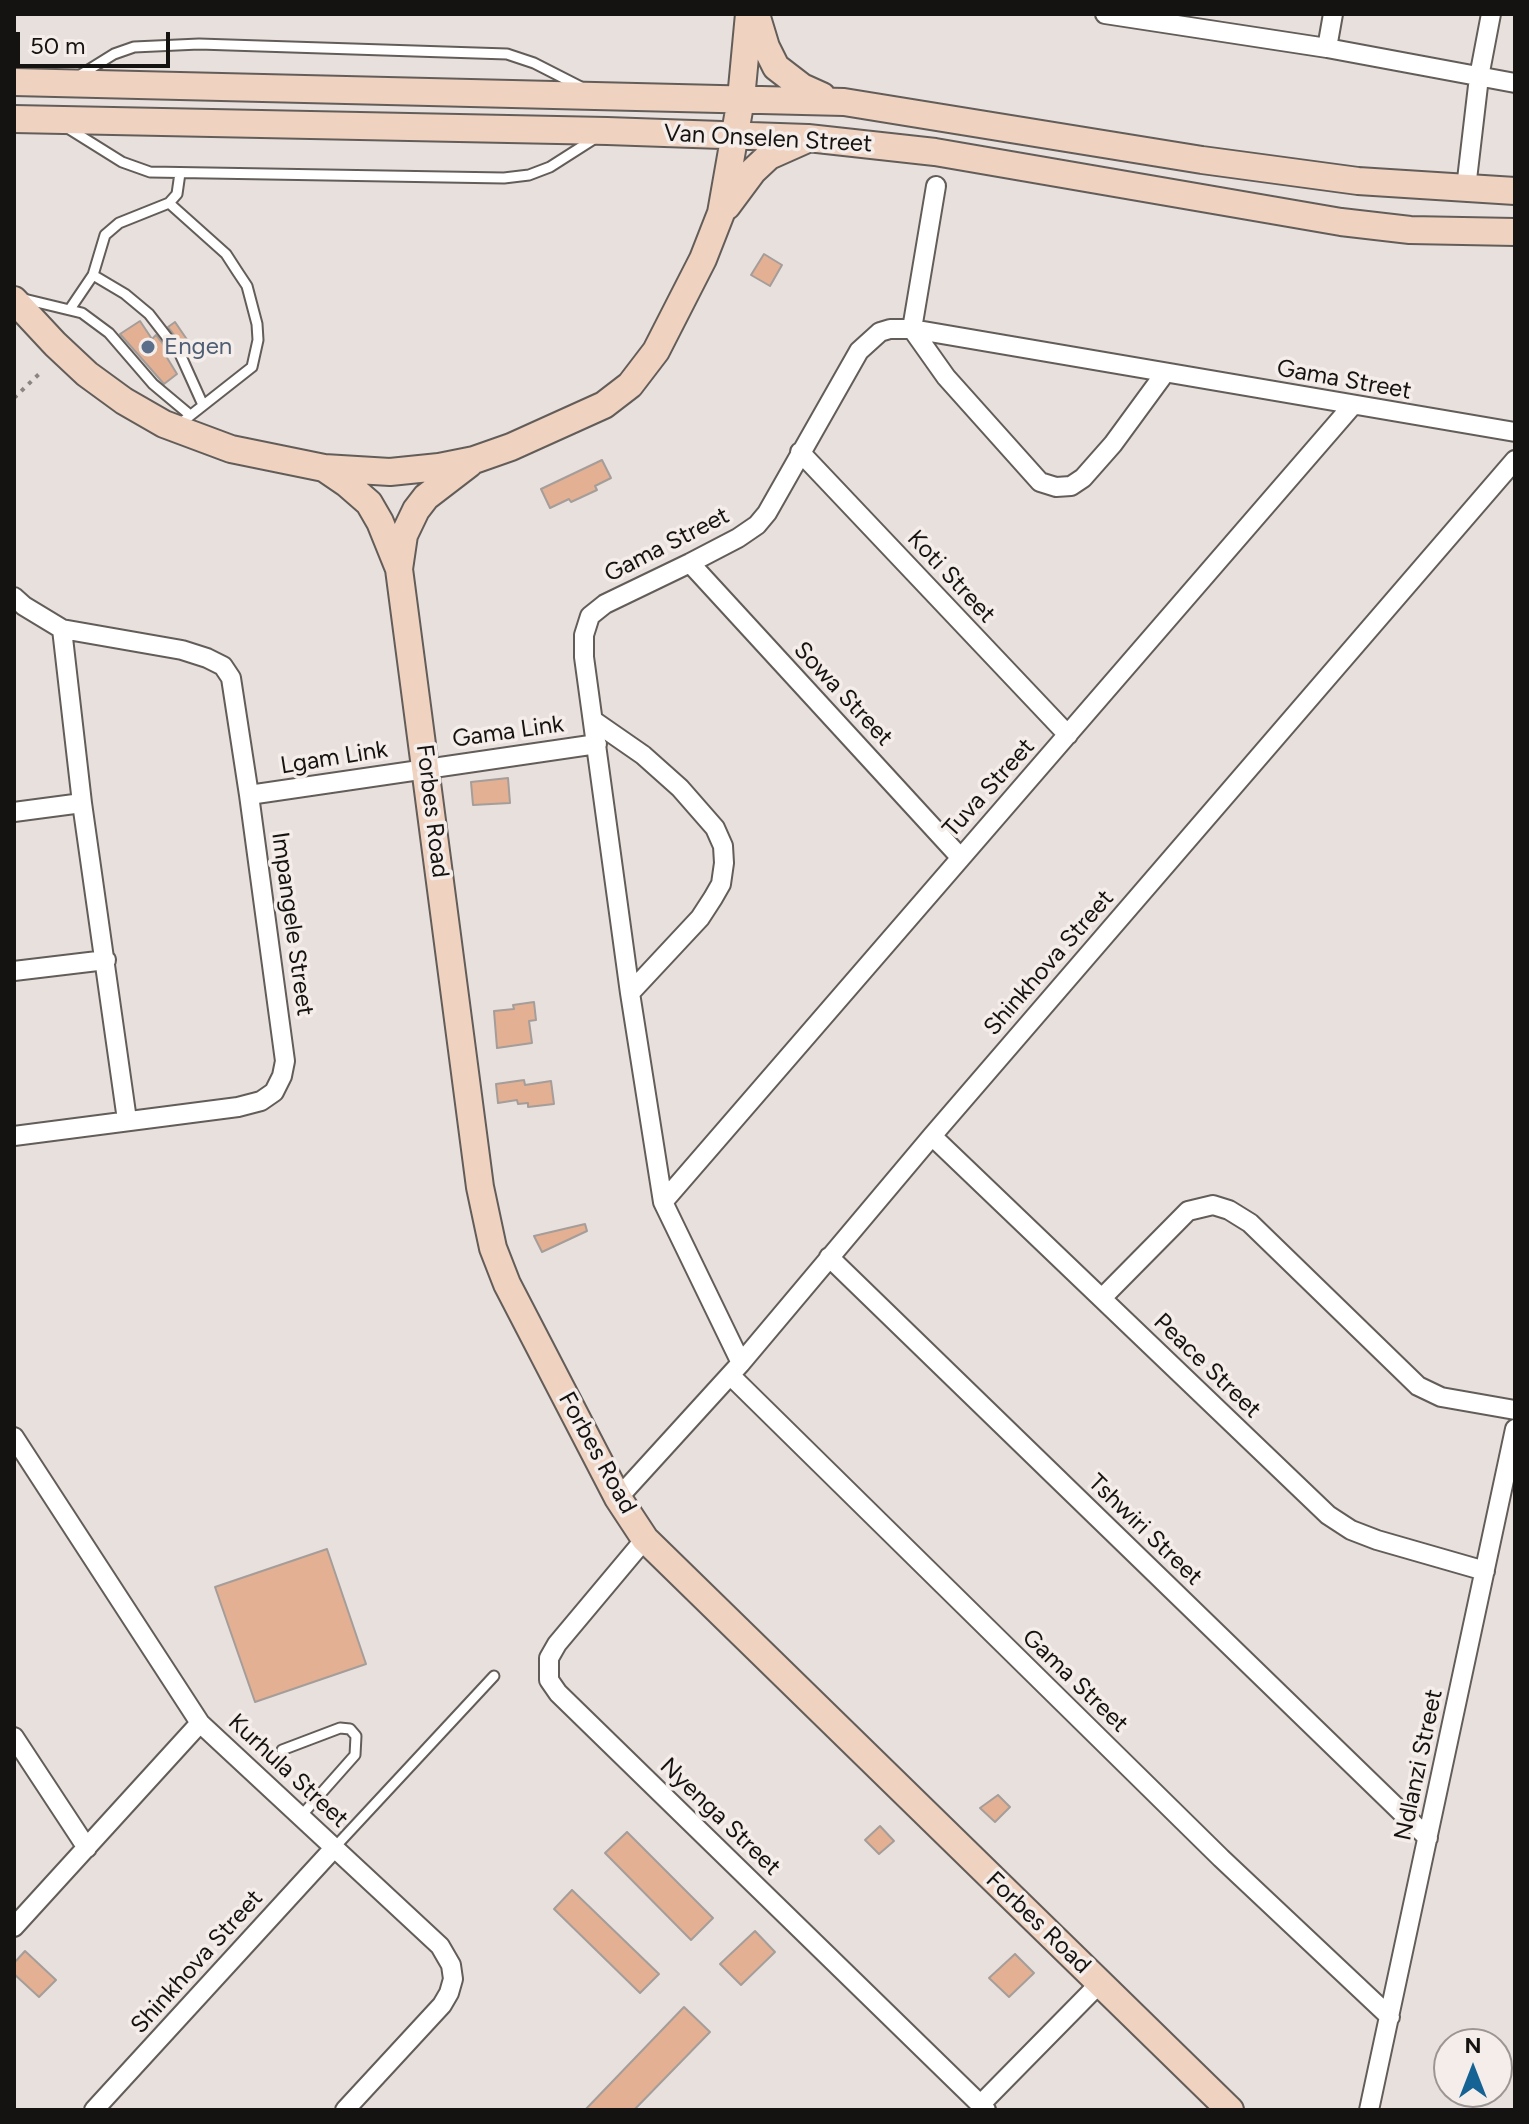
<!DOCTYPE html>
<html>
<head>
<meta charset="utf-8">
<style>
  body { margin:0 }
  #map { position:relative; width:1529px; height:2124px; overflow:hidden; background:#e8e0dc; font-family:Figtree,sans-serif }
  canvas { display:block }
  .frame { position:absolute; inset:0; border:16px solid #151311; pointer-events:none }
  .north { position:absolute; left:1433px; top:2028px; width:80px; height:80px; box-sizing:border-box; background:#f5ede9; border:2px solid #9b9693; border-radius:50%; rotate:0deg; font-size:22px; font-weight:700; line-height:32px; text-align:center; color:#151311 }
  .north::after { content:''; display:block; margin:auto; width:28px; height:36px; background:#156295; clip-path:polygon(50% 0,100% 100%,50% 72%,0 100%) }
  .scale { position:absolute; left:16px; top:32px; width:154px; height:36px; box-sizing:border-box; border:4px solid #151311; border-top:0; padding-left:10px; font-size:24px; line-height:28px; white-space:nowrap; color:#151311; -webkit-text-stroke:6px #f5ede9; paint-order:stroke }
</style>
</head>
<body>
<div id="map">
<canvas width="1529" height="2124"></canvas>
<div class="frame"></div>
<div class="north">N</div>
<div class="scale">50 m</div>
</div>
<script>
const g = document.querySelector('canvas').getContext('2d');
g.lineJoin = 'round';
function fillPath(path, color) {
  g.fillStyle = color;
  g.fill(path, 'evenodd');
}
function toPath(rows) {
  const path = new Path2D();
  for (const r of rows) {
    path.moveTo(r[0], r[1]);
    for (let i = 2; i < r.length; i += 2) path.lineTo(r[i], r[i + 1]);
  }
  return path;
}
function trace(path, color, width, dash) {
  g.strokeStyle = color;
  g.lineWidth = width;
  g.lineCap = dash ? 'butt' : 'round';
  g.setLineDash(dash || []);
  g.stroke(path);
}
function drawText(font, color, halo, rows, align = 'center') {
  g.font = font + ' Figtree,sans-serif';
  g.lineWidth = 7;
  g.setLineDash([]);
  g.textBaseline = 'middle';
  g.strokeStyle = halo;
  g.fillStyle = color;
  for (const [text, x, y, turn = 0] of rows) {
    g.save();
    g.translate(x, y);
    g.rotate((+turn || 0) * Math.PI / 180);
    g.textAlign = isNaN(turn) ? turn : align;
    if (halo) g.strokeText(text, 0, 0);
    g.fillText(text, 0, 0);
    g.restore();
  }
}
const building = toPath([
  [764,254,782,265,770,286,751,275,764,254],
  [140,321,152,339,156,335,170,353,166,356,177,374,164,384,120,334,140,321],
  [175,322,188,341,182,345,168,327,175,322],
  [602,460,611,478,595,486,597,490,571,502,569,499,550,508,541,489,602,460],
  [508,778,510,803,473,805,471,782,508,778],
  [534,1002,536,1020,529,1021,532,1043,497,1048,494,1011,514,1009,513,1005,534,1002],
  [524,1080,525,1085,551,1081,554,1104,528,1107,528,1103,518,1104,517,1100,498,1103,496,1084,524,1080],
  [585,1224,587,1231,542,1252,534,1236,585,1224],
  [327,1549,366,1664,255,1702,215,1587,327,1549],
  [998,1795,1010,1807,995,1822,980,1808,998,1795],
  [880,1826,894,1841,879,1854,865,1840,880,1826],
  [627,1832,713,1918,691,1940,605,1853,627,1832],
  [572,1890,659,1974,640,1993,554,1909,572,1890],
  [755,1931,775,1952,741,1985,720,1964,755,1931],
  [25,1951,56,1980,39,1997,14,1974,14,1963,25,1951],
  [1015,1954,1034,1973,1009,1997,989,1978,1015,1954],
  [684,2007,710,2032,634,2110,585,2110,684,2007]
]);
fillPath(building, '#e3b093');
trace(building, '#a49d99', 2);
const lane = toPath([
  [77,77,114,54,134,47,199,44,507,54,534,63,583,88],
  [66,127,122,162,150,172,504,178,529,175,550,167,597,137],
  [169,203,226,254,237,271,247,286,257,324,258,340,252,367,177,426],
  [93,275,125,294,149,314,180,354,203,405],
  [20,298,82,313,109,333,153,384,190,415],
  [70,309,93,275,105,235,119,223,169,203,177,194,180,173],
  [282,1750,340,1728,350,1729,356,1736,355,1755,301,1816],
  [335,1847,494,1676]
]);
const street = toPath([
  [1105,14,1327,48,1515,83],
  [1327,48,1333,14],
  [936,186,912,329,946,377,1040,482,1056,487,1071,486,1083,478,1113,444,1165,373],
  [1466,188,1479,77,1491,14],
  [800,452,1068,735],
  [690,563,960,857],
  [14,597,24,606,62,629,182,650,207,658,223,666,231,678,249,795,285,1061,282,1076,274,1092,261,1101,238,1107,14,1136],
  [62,629,82,803,127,1120],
  [594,721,643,755,680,788,715,828,723,846,724,863,721,884,713,898,700,918,630,993],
  [249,795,597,744],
  [14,812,82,803],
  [14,971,106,960],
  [932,1136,1328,1515,1351,1530,1377,1540,1485,1571],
  [663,1202,1352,406],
  [829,1257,1428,1838],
  [1102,1298,1188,1211,1213,1205,1229,1210,1250,1223,1418,1386,1441,1397,1515,1410],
  [741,1363,663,1202,630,993,584,657,584,635,590,616,605,604,690,563,738,538,757,525,767,513,859,351,880,332,890,329,912,329,1515,432],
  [730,1375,1221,1858,1390,2017],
  [14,1437,200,1723,440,1946,451,1965,453,1979,449,1993,442,2005,345,2110],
  [618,1498,741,1363,932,1136,1515,460],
  [645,1539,557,1644,549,1658,549,1680,558,1693,986,2110],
  [14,1737,87,1848],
  [14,1927,200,1723],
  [980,2105,1100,1983],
  [94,2110,335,1847],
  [1369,2110,1515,1429]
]);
const secondary = toPath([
  [756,14,766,47,776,67,802,87,822,96],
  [14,82,844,102,1202,160,1358,181,1515,191],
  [14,119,607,131,808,138,935,152,1341,222,1410,230,1515,232],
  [727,206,753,171,769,156,805,140],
  [14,300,55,344,87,374,124,401,164,424,231,449,324,468,390,472,439,467,474,460,511,447,604,405,630,385,656,351,703,259,721,213,741,99,749,14],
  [324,468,346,483,369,503,380,522,399,569,480,1187,493,1248,507,1284,618,1498,645,1539,1230,2110],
  [399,569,404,535,416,510,426,497,469,464]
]);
trace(lane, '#635d59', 13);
trace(street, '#635d59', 22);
trace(secondary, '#635d59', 30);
trace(toPath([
  [14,398,39,374]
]), '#8a8581', 4, [4, 6]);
trace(lane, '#fff', 9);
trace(street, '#fff', 18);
trace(secondary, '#efd2c0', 26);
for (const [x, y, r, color] of [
  [148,347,8,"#5c6f8a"]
]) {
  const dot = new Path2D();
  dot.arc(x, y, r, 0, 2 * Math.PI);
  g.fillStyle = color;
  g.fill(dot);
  trace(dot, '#f5ede9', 3);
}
drawText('24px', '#151311', '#f5ede9', [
  ["Van Onselen Street",768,139,3],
  ["Gama Street",1344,380,10],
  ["Gama Street",667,545,-27],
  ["Koti Street",951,577,47],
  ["Sowa Street",843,694,47],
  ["Gama Link",508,732,-8],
  ["Lgam Link",334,758,-9],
  ["Tuva Street",989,788,-48],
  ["Forbes Road",432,811,83],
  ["Impangele Street",292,924,82],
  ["Shinkhova Street",1049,963,-49],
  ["Peace Street",1207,1366,44],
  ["Forbes Road",597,1453,61],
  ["Tshwiri Street",1145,1530,44],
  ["Gama Street",1075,1681,44],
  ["Ndlanzi Street",1419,1765,-78],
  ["Kurhula Street",288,1771,43],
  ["Nyenga Street",720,1817,44],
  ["Forbes Road",1038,1923,44],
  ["Shinkhova Street",197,1962,-48]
]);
drawText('24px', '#4e5e75', '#f5ede9', [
  ["Engen",164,347]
], 'left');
</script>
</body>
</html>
